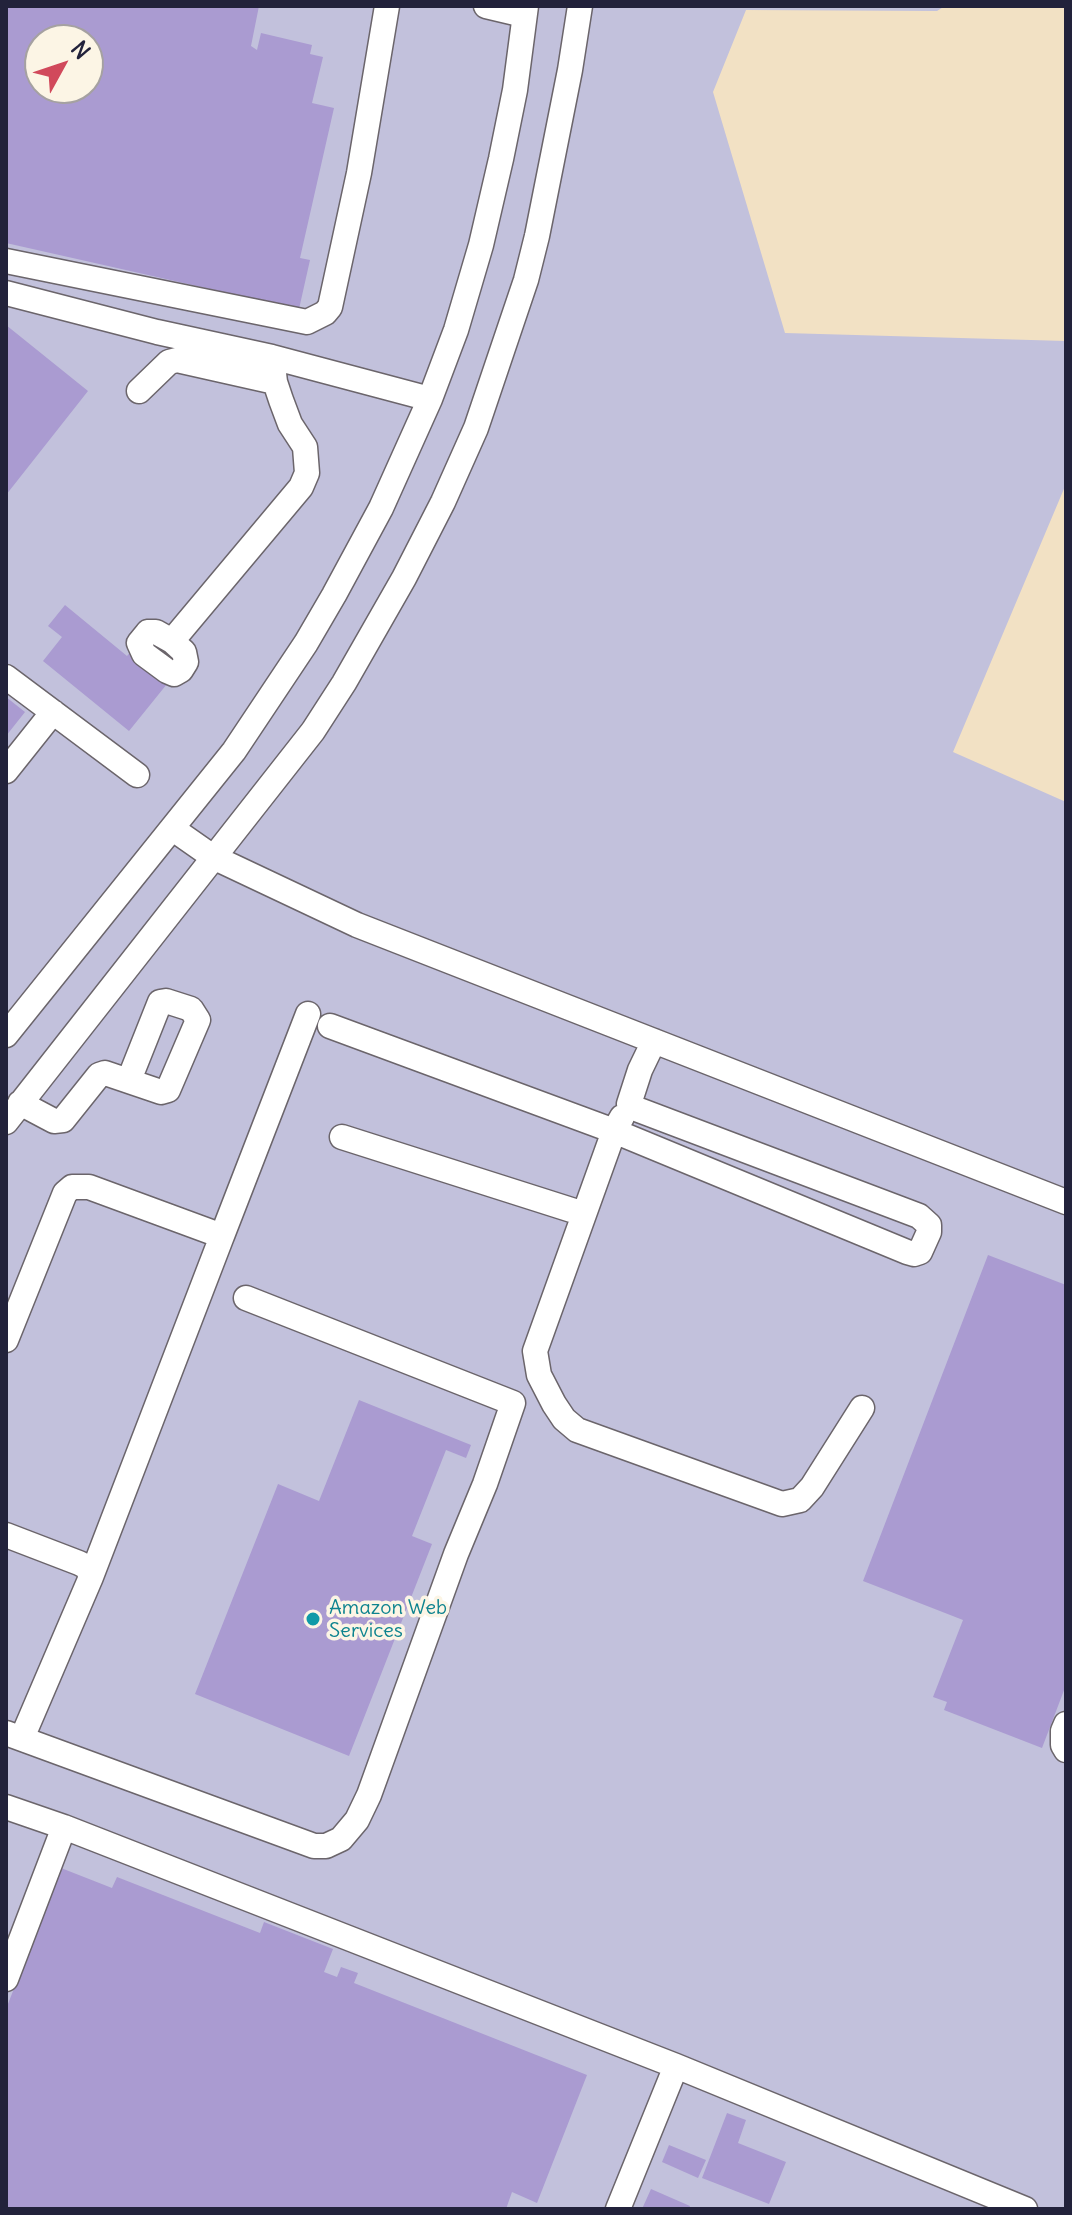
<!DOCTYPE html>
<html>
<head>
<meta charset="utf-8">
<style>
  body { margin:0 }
  #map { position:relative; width:1072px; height:2215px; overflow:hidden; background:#f2e1c4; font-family:Delius,sans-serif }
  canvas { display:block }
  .frame { position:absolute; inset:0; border:8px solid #22223b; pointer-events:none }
  .north { position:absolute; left:24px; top:24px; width:80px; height:80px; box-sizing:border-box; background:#fcf5e5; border:2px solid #a5a1a1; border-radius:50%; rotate:50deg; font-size:22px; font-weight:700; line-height:32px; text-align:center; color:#22223b }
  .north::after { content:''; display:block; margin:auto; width:28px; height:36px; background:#d1495b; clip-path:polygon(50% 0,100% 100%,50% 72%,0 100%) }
</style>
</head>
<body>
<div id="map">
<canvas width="1072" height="2215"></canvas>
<div class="frame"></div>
<div class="north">N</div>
</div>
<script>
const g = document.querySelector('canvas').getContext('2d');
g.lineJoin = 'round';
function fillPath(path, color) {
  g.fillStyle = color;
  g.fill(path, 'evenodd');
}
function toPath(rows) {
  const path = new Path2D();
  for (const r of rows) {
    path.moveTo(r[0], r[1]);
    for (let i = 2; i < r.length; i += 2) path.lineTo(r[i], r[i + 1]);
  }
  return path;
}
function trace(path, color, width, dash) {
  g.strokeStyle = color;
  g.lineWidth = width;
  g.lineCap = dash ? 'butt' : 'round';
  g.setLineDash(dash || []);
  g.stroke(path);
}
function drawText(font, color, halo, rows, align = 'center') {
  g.font = font + ' Delius,sans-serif';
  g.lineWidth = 7;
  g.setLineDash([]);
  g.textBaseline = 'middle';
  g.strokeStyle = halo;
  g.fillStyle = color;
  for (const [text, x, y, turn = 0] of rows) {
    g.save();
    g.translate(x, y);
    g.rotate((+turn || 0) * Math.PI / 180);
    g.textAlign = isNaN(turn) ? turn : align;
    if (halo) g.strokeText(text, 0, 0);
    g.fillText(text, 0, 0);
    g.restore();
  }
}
fillPath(toPath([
  [6,6,945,6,937,11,746,10,713,92,785,333,1066,341,1066,484,953,752,1066,802,1066,2209,6,2209],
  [40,40,88,40,88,88,40,88]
]), '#c2c1dc');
fillPath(toPath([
  [6,6,259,6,251,46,257,50,261,33,312,45,310,54,323,57,312,103,334,108,300,258,310,260,299,309,6,243],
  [40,40,88,40,88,88,40,88],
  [6,325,88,391,6,495],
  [65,605,127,656,134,648,171,679,129,731,43,661,62,637,48,626],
  [6,697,25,712,6,736],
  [988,1255,1066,1285,1066,1685,1042,1748,944,1710,947,1702,933,1697,963,1620,863,1581],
  [359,1400,471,1445,466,1458,446,1450,412,1536,432,1544,349,1756,195,1694,278,1484,319,1501],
  [61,1868,112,1888,117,1877,260,1933,264,1922,333,1949,324,1972,337,1977,341,1967,358,1973,354,1983,587,2075,537,2203,512,2192,506,2209,6,2209,6,2009],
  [727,2113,746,2120,738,2143,786,2162,769,2204,702,2178],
  [669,2145,706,2160,698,2178,662,2162],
  [651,2189,690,2206,689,2209,642,2209]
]), '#aa9bd1');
const minor = toPath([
  [486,6,524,15],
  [6,261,307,322,325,313,330,307,359,173,387,6],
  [6,293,157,332,272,357,430,399],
  [139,391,169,362,177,360,275,382],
  [148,632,156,632,172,641,184,652,186,662,181,670,174,674,167,671,144,654,139,643,148,632],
  [172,641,301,487,307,473,305,447,290,424,281,400,275,382,272,357],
  [6,677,137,775],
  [6,771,53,712],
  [173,829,213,857,357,925,1066,1202],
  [330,1026,614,1131,907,1252,914,1254,920,1252,929,1232,929,1225,919,1216,631,1107,629,1104,640,1070,654,1041],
  [6,1035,234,751,306,643,334,595,381,508,430,399,456,330,481,245,501,159,515,90,526,6],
  [20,1103,54,1121,63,1120,99,1075,105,1073,161,1092,168,1090,198,1020,191,1009,166,1001,160,1002,129,1080],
  [622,1117,614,1131,535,1351,539,1375,554,1404,564,1419,577,1430,782,1504,800,1500,812,1487,862,1408],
  [6,1122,313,731,344,683,404,578,443,502,476,428,526,280,537,236,570,70,580,6],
  [342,1137,584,1214],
  [6,1340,65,1193,72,1187,89,1187,222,1236,308,1014],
  [6,1535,79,1563,87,1567,91,1577,22,1738],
  [91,1577,222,1236],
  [1066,1724,1063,1731,1063,1745,1066,1750],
  [6,1733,314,1846,326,1846,341,1839,357,1820,369,1795,456,1554,485,1484,513,1403,246,1298],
  [6,1807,64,1827,676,2066,1025,2209],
  [6,1979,64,1827],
  [618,2209,676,2066]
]);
trace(minor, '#6b656b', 27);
trace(minor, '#fff', 24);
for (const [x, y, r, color] of [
  [313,1619,8,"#0f9aa8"]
]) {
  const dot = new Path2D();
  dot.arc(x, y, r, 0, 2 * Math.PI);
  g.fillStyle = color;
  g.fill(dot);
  trace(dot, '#fcf5e5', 3);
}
drawText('20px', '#0d838f', '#fcf5e5', [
  ["Amazon Web",329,1608],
  ["Services",329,1631]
], 'left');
</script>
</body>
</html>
